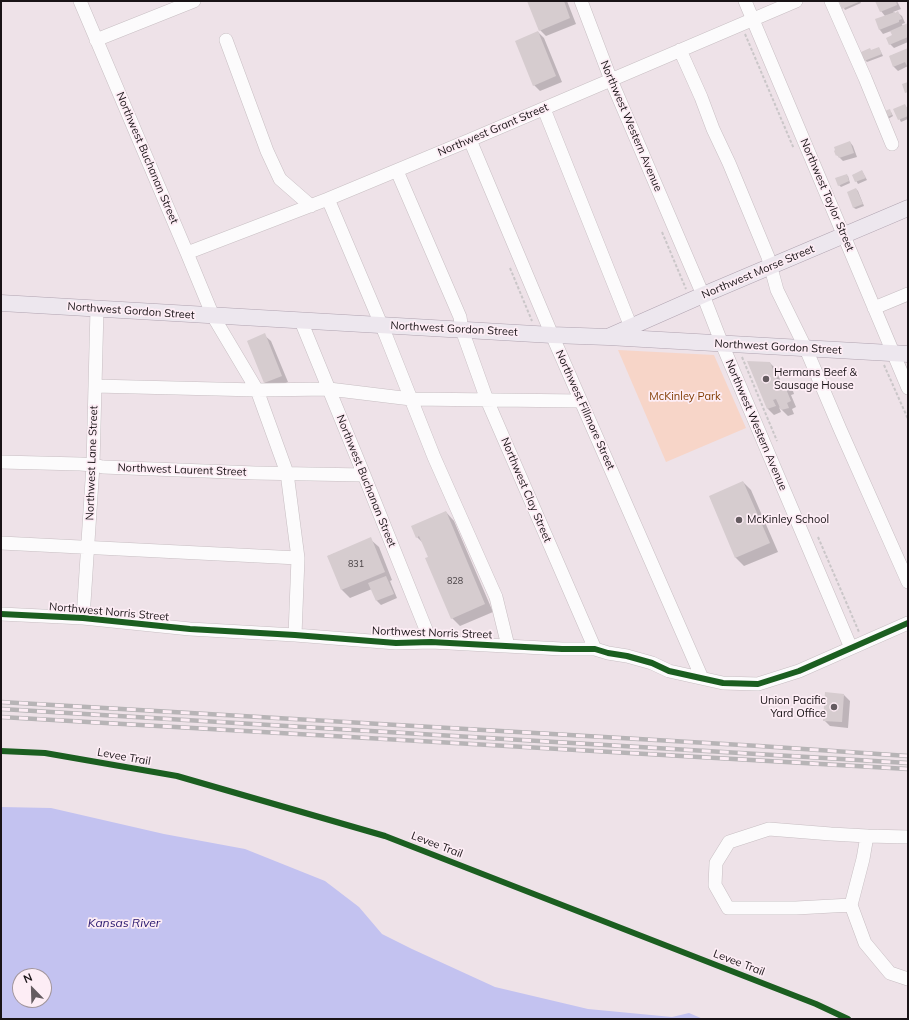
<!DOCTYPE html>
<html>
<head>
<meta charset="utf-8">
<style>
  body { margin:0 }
  #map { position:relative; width:909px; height:1020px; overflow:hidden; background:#eee2e8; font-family:Mulish,sans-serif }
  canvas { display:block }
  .frame { position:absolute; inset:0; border:2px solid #191316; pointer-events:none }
  .north { position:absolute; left:12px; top:968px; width:40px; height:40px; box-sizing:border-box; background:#fdedf5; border:1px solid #a2969c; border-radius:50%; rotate:337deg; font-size:11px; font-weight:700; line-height:16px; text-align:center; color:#191316 }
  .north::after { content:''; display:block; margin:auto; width:14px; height:18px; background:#645b60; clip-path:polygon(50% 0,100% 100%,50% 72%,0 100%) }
</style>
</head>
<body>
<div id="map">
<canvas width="909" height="1020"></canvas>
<div class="frame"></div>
<div class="north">N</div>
</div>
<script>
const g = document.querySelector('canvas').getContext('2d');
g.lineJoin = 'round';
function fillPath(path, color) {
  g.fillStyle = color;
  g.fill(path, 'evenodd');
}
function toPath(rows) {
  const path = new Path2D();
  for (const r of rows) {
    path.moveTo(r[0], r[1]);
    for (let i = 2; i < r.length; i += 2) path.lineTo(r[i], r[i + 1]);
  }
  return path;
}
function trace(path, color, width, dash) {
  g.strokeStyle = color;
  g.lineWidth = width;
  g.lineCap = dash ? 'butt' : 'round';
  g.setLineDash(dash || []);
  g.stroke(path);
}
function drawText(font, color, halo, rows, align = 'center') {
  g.font = font + ' Mulish,sans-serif';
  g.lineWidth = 3.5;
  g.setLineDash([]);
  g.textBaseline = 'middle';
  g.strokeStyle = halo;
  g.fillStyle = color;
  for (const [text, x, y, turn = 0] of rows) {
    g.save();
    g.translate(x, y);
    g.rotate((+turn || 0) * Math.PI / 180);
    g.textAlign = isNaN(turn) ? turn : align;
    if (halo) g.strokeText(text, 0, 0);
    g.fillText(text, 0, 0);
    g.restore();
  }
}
fillPath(toPath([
  [618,350,714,355,746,428,666,462]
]), '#f7d5c8');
fillPath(toPath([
  [1,807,51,808,164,834,245,849,325,881,359,907,382,934,412,949,495,987,588,1009,672,1017,689,1013,703,1019,1,1019],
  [20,976,44,976,44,1000,20,1000]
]), '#c3c2f0');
fillPath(toPath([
  [529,1,567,1,576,24,546,36,540,30],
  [840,1,860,1,861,3,845,10],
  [875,1,897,1,901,9,893,12,896,14,898,13,902,16,905,23,902,24,903,27,908,24,908,42,894,48,890,44,893,35,891,31,883,34,880,30,876,20,885,16,881,11,877,3],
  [538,32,544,38,562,82,540,91,534,85],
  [879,48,883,56,867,62,865,60,872,51],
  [908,49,908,66,898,71,894,67,890,56],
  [905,105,908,110,908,119,901,122,895,110],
  [891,112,893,116,888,119,886,117],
  [850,142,853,146,857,157,843,161,837,155],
  [862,171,867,180,858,184,853,175],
  [846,175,848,176,850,183,841,187,839,185],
  [856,189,858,191,864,206,856,209,854,208,848,193],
  [264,335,271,341,288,382,271,389,265,383,248,341],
  [748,362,770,363,776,369,783,387,787,385,793,391,794,394,791,395,796,407,792,409,794,414,788,416,779,407,781,412,774,415,768,409],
  [743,482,751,490,778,552,744,566,736,558,710,497],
  [446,512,454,521,493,612,460,626,452,618,424,544,417,537],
  [370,539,379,547,392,580,390,581,397,598,381,605,377,601,372,589,350,598,342,590,328,556],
  [844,695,850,701,848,728,830,726,824,720]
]), '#0003');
fillPath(toPath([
  [527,1,564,1,570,18,539,31],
  [839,1,861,1,842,9],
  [875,1,896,1,897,5,880,12],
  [898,11,902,19,899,20,899,22,879,30,875,19,895,12,895,13],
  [908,23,908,37,889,45,886,38,892,35,890,31],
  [538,31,556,76,533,86,515,41],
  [879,47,882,54,864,61,861,52,870,48,871,50],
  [908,48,908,65,907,66,905,62,893,67,889,56],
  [908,82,908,92,905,93,902,84],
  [905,104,908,110,908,116,898,120,893,109],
  [890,109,892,115,885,118,882,112],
  [850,141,854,153,839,158,837,155,836,156,834,151,835,150,834,147],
  [862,170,866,178,855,182,852,175],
  [847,174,849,181,838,186,835,178],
  [856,188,863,204,853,208,847,192],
  [265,333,282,376,264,383,247,341],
  [747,361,770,362,780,387,787,384,789,388,786,389,791,401,787,403,789,408,781,410,776,399,773,400,776,406,767,409],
  [743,481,770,543,735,558,709,496],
  [446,511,485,604,451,619,425,558,428,557,419,536,416,538,411,526],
  [371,537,385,572,341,590,327,556],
  [386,576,394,594,376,601,368,583],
  [825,692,844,694,842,722,823,721]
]), '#d6cccf');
const minor = toPath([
  [80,1,187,253,213,316,257,390,287,473,298,558,295,635],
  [581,1,611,80,703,295,722,344,851,648],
  [745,1,908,388],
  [831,1,865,78,892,144],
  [96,40,194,1],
  [226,40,267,151,280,179,311,206],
  [680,50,701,97,713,129,729,163,768,257,777,290,806,349,840,429,908,582],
  [544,109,631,327],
  [470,140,552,335,702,678],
  [397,171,460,317,462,330,487,400,595,649],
  [328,199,386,336,434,457,496,597,508,646],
  [187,253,328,199,470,140,796,1],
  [874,308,908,294],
  [301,321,364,475,431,642],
  [95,386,257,390,329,389,411,399,581,401],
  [1,462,80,464,93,465,103,467,255,473,364,475],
  [1,543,298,558],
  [1,614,83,618,190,629,295,635,396,643,431,642,562,649,595,649,608,653,627,656,652,663,669,671,723,683,758,684,799,671,908,623],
  [83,618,93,465,95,386,97,309],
  [867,836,863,859,851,905,796,908,728,908,715,885,716,863,729,842,769,829,831,834,867,836,908,837],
  [851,905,865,943,890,973,908,979]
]);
const major = toPath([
  [1,303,552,335,608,337,908,354],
  [610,336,703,295,908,208]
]);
trace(minor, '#c7bec2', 14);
trace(major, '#b0a3b0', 17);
trace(toPath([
  [745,34,794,149],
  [662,232,686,289],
  [510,268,532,321],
  [742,357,777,441],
  [884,365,908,419],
  [818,537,859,632]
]), '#cac6c8', 2, [3, 2]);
trace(minor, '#fcfbfc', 13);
trace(major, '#ede7ee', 16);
const rail = toPath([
  [1,702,759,746,908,756],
  [1,709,908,763],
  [1,717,908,769]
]);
trace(rail, '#b7b4b6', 4.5);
trace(rail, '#fdedf5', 3, [9]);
trace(toPath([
  [1,614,83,618,190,629,295,635,396,643,431,642,562,649,595,649,608,653,627,656,652,663,669,671,723,683,758,684,799,671,908,623],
  [1,751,45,753,177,776,385,836,816,1004,848,1019]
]), '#1b5e20', 6);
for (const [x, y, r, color] of [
  [766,379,4,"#645b60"],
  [739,520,4,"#645b60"],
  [834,707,4,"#645b60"]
]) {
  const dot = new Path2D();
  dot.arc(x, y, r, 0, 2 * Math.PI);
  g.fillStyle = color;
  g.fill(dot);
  trace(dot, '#fdedf5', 1.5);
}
drawText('9px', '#494245', null, [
  ["831",356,564],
  ["828",455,581]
]);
drawText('11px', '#191316', '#fdedf5', [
  ["Northwest Western Avenue",631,126,67],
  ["Northwest Grant Street",493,130,-23],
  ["Northwest Buchanan Street",147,158,67],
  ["Northwest Taylor Street",827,195,67],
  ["Northwest Morse Street",758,272,-23],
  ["Northwest Gordon Street",131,311,4],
  ["Northwest Gordon Street",454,329,3],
  ["Northwest Gordon Street",778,347,3],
  ["Northwest Fillmore Street",585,410,66],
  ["Northwest Western Avenue",756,425,67],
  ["Northwest Lane Street",92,463,-88],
  ["Northwest Laurent Street",182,470,2],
  ["Northwest Buchanan Street",366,481,68],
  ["Northwest Clay Street",526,490,67],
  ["Northwest Norris Street",109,612,5],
  ["Northwest Norris Street",432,633,2],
  ["Levee Trail",124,757,10],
  ["Levee Trail",437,845,21],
  ["Levee Trail",739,963,21]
]);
drawText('11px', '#191316', '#fdedf5', [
  ["Hermans Beef &",774,373],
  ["Sausage House",774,386],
  ["McKinley School",747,520],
  ["Union Pacific",826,701,"right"],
  ["Yard Office",826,714,"right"]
], 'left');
drawText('11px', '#803b00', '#fdedf5', [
  ["McKinley Park",685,397]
]);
drawText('italic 12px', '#24136b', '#fdedf5', [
  ["Kansas River",124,923]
]);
</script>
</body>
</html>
